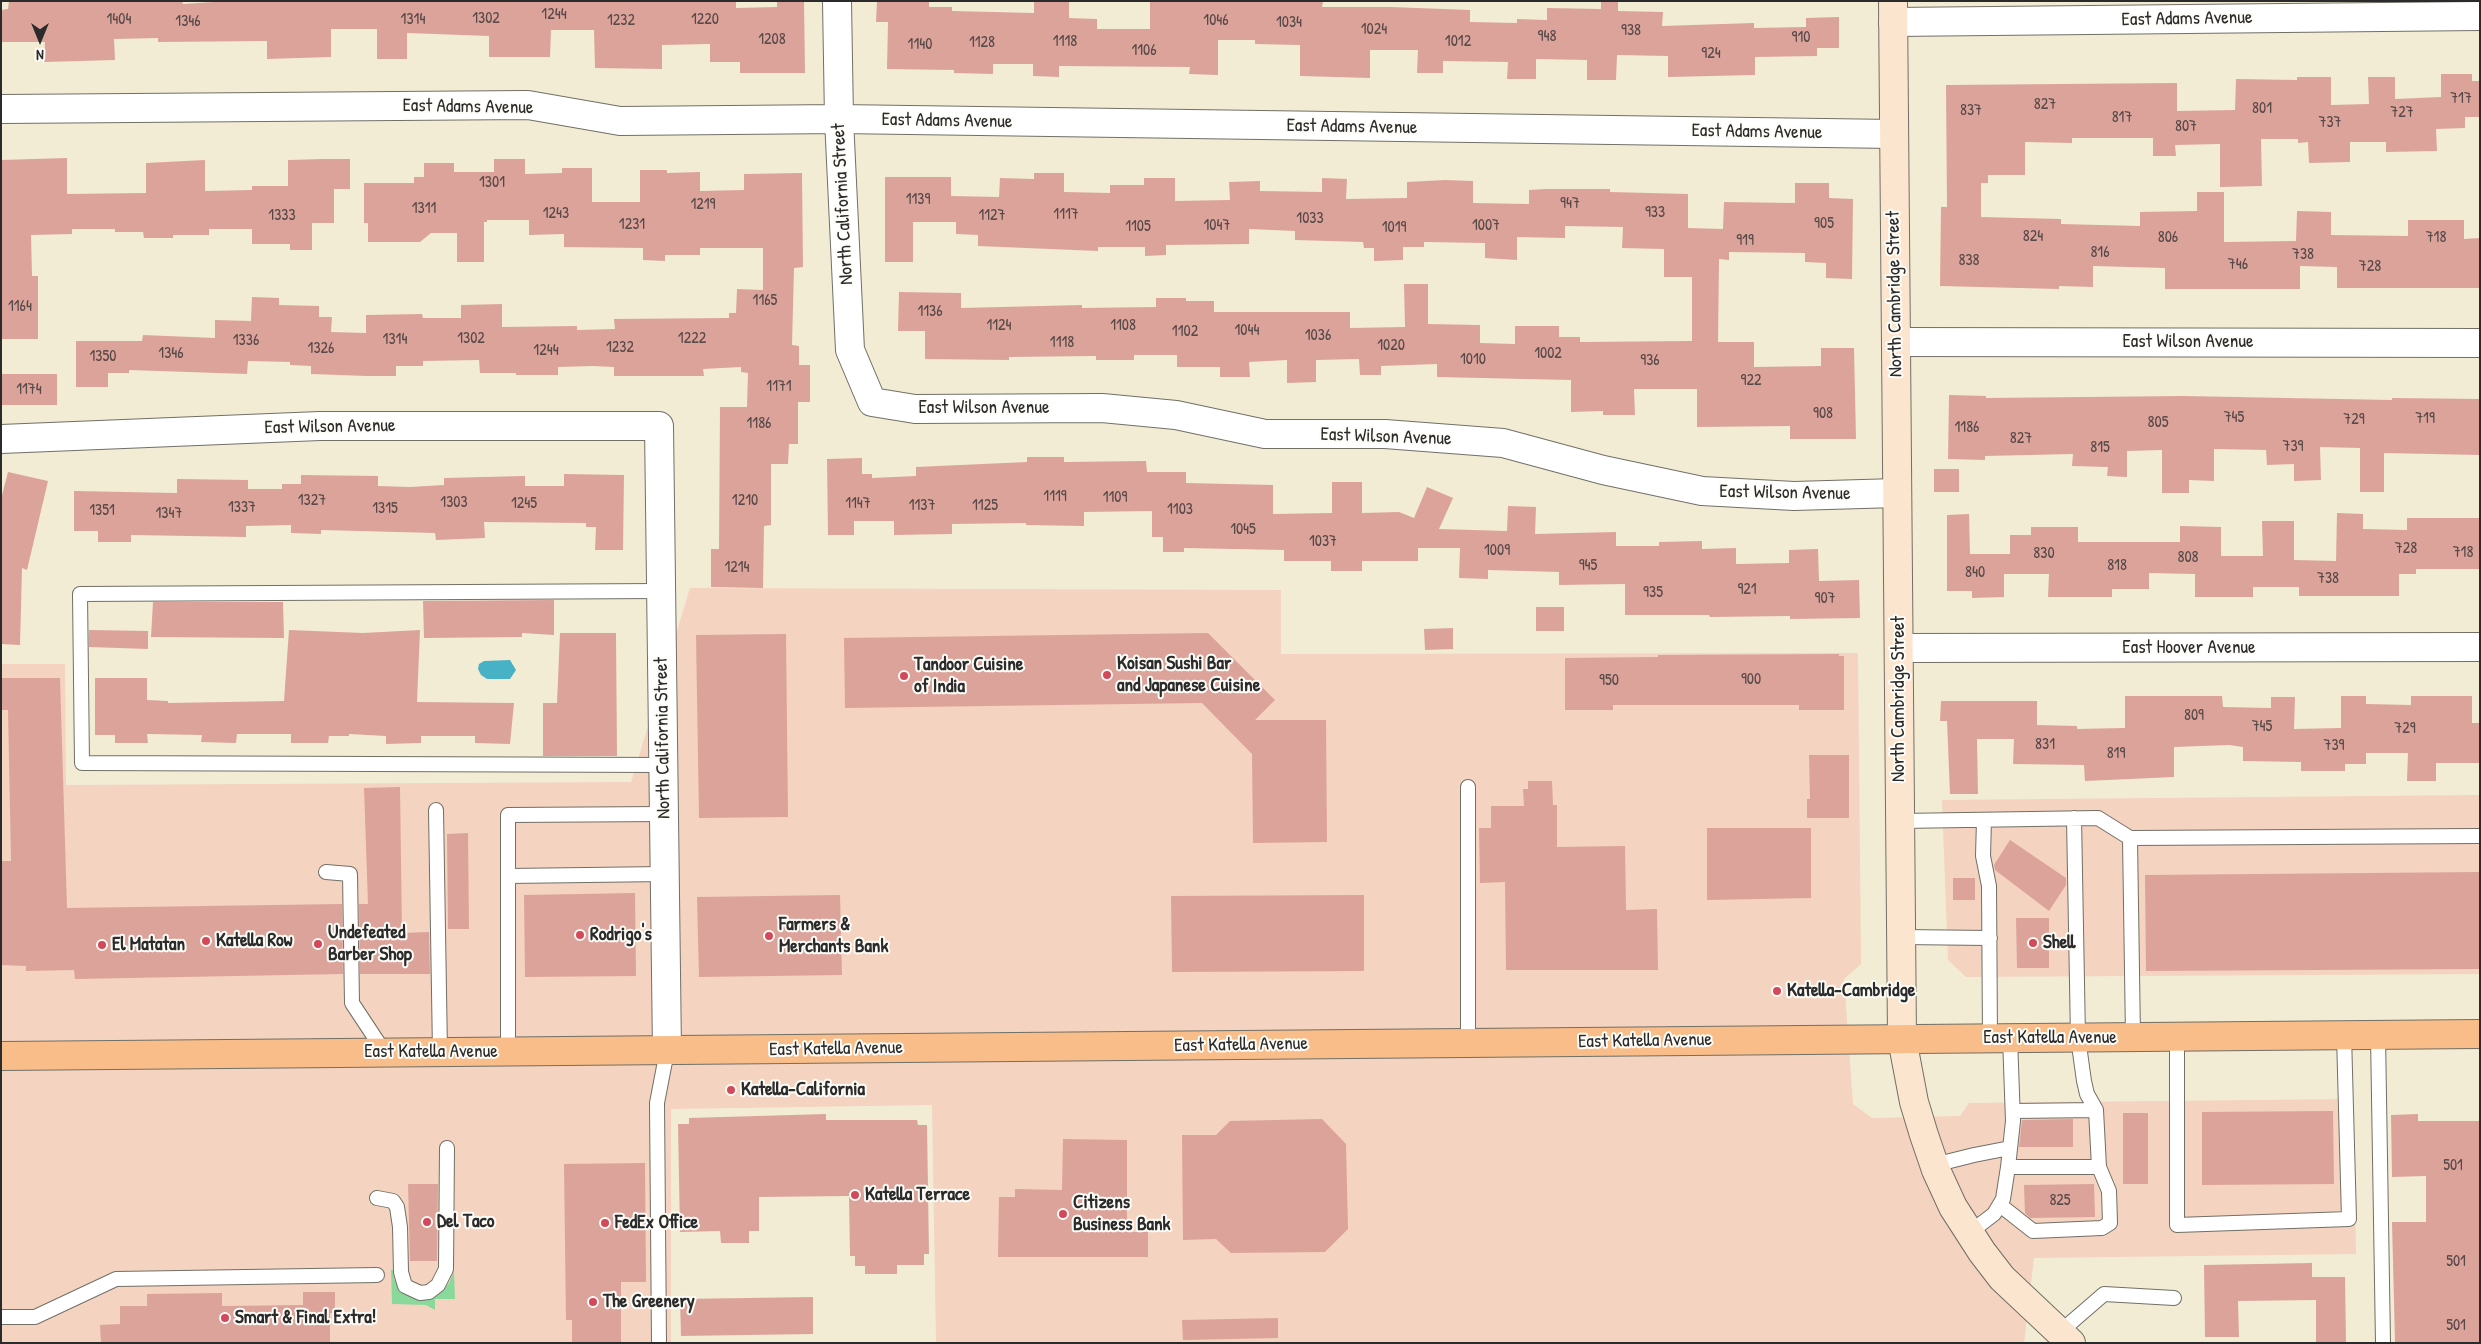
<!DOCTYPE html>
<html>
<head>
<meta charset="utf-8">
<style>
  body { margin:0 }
  #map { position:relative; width:2481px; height:1344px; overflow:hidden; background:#f2ecd5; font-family:"Patrick Hand",sans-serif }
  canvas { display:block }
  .frame { position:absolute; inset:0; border:2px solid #2b2b2b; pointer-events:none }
  .north { position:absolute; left:15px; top:15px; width:50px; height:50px; -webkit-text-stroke:4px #fdfcf7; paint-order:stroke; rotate:180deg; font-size:14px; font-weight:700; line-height:20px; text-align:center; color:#2b2b2b }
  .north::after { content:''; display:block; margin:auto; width:18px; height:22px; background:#2b2b2b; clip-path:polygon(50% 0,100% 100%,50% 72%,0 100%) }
</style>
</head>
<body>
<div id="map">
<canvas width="2481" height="1344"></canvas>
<div class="frame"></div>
<div class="north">N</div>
</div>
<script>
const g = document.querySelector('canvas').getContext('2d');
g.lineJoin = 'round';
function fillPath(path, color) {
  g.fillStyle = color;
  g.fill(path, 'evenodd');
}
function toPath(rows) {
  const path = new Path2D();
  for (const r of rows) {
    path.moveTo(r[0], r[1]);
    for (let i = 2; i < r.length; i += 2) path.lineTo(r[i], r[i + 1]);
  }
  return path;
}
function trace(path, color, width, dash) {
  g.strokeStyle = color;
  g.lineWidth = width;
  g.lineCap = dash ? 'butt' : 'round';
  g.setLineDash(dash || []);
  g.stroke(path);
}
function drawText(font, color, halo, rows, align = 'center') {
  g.font = font + ' "Patrick Hand",sans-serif';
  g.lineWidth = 4;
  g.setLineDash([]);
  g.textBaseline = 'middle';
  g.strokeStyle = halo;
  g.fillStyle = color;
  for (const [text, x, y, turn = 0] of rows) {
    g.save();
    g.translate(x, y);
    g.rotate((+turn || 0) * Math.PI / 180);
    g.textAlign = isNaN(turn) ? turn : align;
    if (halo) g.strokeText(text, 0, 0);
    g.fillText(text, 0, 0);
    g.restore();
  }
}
fillPath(toPath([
  [690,588,1281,590,1281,654,1858,653,1861,964,1844,979,1853,1104,1872,1118,1960,1116,1969,1103,2353,1099,2356,1254,2034,1258,2024,1343,936,1343,932,1105,671,1109,671,1343,1,1343,1,664,65,664,66,785,631,782],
  [2480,795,2480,974,1966,977,1948,960,1942,800]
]), '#f4d3c0');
fillPath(toPath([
  [391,1270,394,1270,394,1279,400,1290,406,1295,420,1300,430,1299,438,1295,449,1283,454,1271,455,1299,435,1299,435,1310,426,1305,392,1304]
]), '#89da9a');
fillPath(toPath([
  [510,660,516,670,510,679,487,679,481,675,478,669,479,664,484,661]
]), '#47b1c5');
fillPath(toPath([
  [9,1,182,1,183,4,229,1,736,1,736,8,777,7,777,1,804,1,805,73,740,73,740,62,710,62,710,44,662,45,662,69,595,68,594,30,551,30,550,57,489,57,489,36,407,33,407,59,377,59,377,29,331,29,331,57,267,59,267,41,158,42,158,38,114,39,115,60,44,62,45,42,1,42,1,10,8,9],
  [877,1,929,1,929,7,952,7,952,11,1034,13,1034,1,1069,1,1069,18,1097,19,1097,29,1150,29,1150,1,1323,2,1322,7,1391,7,1470,10,1470,22,1517,23,1517,19,1547,20,1547,8,1601,9,1601,1,1618,1,1618,11,1663,12,1662,26,1754,23,1754,28,1806,27,1806,18,1839,17,1839,48,1817,48,1817,56,1755,57,1755,75,1668,77,1668,56,1617,55,1616,80,1587,80,1587,60,1536,59,1536,79,1507,79,1508,62,1443,61,1443,73,1417,73,1418,50,1370,50,1370,78,1300,76,1300,45,1255,44,1255,40,1218,40,1218,75,1189,74,1190,67,1059,66,1059,77,1033,76,1033,64,993,64,993,74,954,73,954,70,887,69,888,22,876,22],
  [2441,74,2472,74,2472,81,2480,81,2480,117,2465,117,2465,128,2436,129,2437,151,2386,152,2386,142,2350,142,2350,162,2309,163,2308,142,2298,143,2298,139,2261,139,2262,186,2220,187,2220,144,2175,145,2176,156,2153,156,2153,138,2072,138,2072,143,2025,142,2025,175,1988,175,1988,183,1981,183,1981,217,2061,219,2061,224,2140,226,2140,212,2197,211,2197,192,2224,192,2224,242,2296,241,2297,211,2331,212,2331,235,2408,236,2408,220,2464,220,2464,239,2480,238,2480,288,2337,288,2337,267,2300,266,2300,289,2165,289,2165,268,2093,266,2093,287,2059,286,2059,289,1940,286,1941,207,1947,207,1946,85,2177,83,2177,111,2235,110,2236,79,2297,80,2297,77,2331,77,2331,105,2369,104,2368,77,2395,77,2395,99,2441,97],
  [67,158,67,194,146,193,146,163,205,160,205,191,252,190,252,186,288,186,288,160,323,159,350,159,350,189,334,189,334,223,312,223,312,250,290,250,290,244,252,244,252,229,209,229,209,235,173,235,173,238,144,238,143,232,115,232,115,229,72,229,72,234,31,235,32,276,38,276,38,339,1,339,1,160],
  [494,159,525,159,525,174,562,173,562,168,592,168,592,202,640,202,640,170,667,170,667,173,700,172,700,191,744,190,744,174,802,173,803,267,794,268,792,345,799,346,799,365,810,365,810,402,798,402,798,444,789,444,788,464,771,464,771,525,764,526,763,588,711,587,711,549,719,549,720,407,747,407,748,373,741,372,741,367,703,369,704,376,614,376,614,367,593,366,558,367,558,375,516,375,516,373,480,373,479,360,423,361,423,366,396,366,396,376,367,376,311,374,311,366,290,365,290,362,248,361,247,374,129,370,129,373,108,373,108,387,76,387,76,341,142,341,143,335,215,338,215,320,251,321,252,297,279,298,279,305,319,306,319,317,332,317,331,332,366,333,366,315,422,314,423,318,461,318,461,305,502,304,502,327,577,326,577,330,615,329,614,319,729,318,729,313,736,313,737,289,763,290,763,248,700,248,700,255,665,255,665,261,643,260,643,248,564,247,564,234,529,235,529,220,487,220,487,222,484,222,484,262,457,262,457,233,431,233,420,242,368,242,368,223,364,223,364,183,414,183,414,177,424,177,424,163,454,163,454,172,494,172],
  [1034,173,1064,173,1064,192,1110,193,1110,185,1144,185,1144,178,1175,178,1175,201,1230,200,1229,182,1260,181,1260,191,1322,192,1322,178,1347,179,1346,199,1407,198,1407,182,1445,180,1473,181,1473,203,1529,204,1529,190,1545,189,1610,189,1610,192,1688,194,1688,228,1723,229,1724,202,1795,203,1795,183,1829,183,1829,198,1853,199,1852,279,1826,278,1826,263,1805,262,1805,253,1729,252,1729,260,1719,259,1718,342,1754,342,1754,367,1821,366,1821,348,1854,348,1856,439,1790,439,1790,426,1697,427,1697,389,1634,389,1635,415,1603,415,1603,411,1571,412,1571,380,1437,377,1437,364,1381,366,1381,375,1360,375,1359,359,1316,360,1316,382,1287,383,1287,360,1249,362,1250,377,1220,377,1220,367,1177,367,1177,355,1134,355,1134,360,1096,360,1096,356,1009,357,1009,360,925,359,925,331,898,331,899,292,961,293,961,308,1082,305,1082,308,1156,307,1156,298,1186,298,1186,301,1214,301,1214,312,1350,312,1350,328,1405,327,1404,284,1428,284,1428,324,1480,325,1480,343,1515,344,1515,326,1559,326,1559,337,1580,337,1580,342,1692,341,1692,277,1664,277,1664,249,1622,248,1623,227,1565,226,1565,238,1517,237,1517,260,1485,258,1485,243,1424,242,1424,247,1403,247,1403,260,1374,261,1374,248,1364,248,1363,242,1295,240,1295,231,1249,229,1249,244,1166,245,1166,255,1145,256,1145,247,1098,247,1098,251,978,246,978,235,956,234,956,222,913,222,913,262,885,262,885,177,951,177,951,196,999,197,1000,178,1034,179],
  [1,374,57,374,57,405,1,405],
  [1949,395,1986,396,1986,398,2183,396,2392,400,2392,398,2480,399,2480,455,2384,453,2384,492,2360,492,2360,448,2320,447,2321,480,2294,481,2294,464,2267,465,2266,450,2214,449,2214,481,2189,480,2189,493,2162,493,2162,450,2127,451,2127,477,2107,476,2108,467,2072,466,2073,454,1985,456,1985,460,1948,459],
  [1027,457,1064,457,1064,462,1146,461,1147,472,1186,472,1186,483,1273,485,1273,514,1332,513,1332,482,1362,482,1362,513,1399,512,1414,518,1427,487,1453,498,1439,529,1507,531,1508,506,1536,507,1535,534,1616,532,1616,546,1659,546,1659,542,1702,541,1702,549,1736,548,1736,564,1789,563,1789,550,1818,549,1819,581,1859,580,1860,618,1790,619,1790,616,1710,617,1709,615,1625,615,1625,584,1559,585,1559,572,1488,570,1488,579,1459,578,1460,548,1418,548,1418,561,1362,561,1362,571,1331,571,1331,561,1284,561,1284,550,1184,548,1184,552,1163,552,1163,537,1152,537,1152,511,1084,512,1084,526,1026,525,1026,523,952,524,952,534,894,535,894,521,854,521,854,535,828,535,827,459,862,458,862,474,872,474,872,478,916,476,916,467,1027,462],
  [1934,469,1959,469,1959,492,1934,492],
  [8,472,48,481,27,570,22,568,20,645,1,644,1,499],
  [564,474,624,475,623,550,595,550,596,527,586,527,586,523,484,522,485,538,436,540,435,533,321,530,321,534,291,533,291,525,246,526,246,537,131,535,131,542,98,542,98,531,74,531,74,491,177,493,177,479,248,480,248,489,282,489,282,484,301,484,301,475,378,476,378,486,410,487,444,485,444,478,525,476,525,486,564,486],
  [2337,513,2363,514,2363,529,2407,530,2407,518,2480,518,2480,569,2416,569,2416,574,2399,574,2399,596,2299,596,2299,587,2253,587,2253,597,2195,597,2195,574,2149,573,2149,589,2112,589,2112,597,2048,597,2049,574,2004,574,2004,597,1972,598,1972,591,1947,591,1947,515,1969,514,1970,554,2010,554,2010,535,2031,535,2031,527,2078,527,2078,542,2180,542,2180,526,2221,527,2221,556,2263,556,2262,521,2294,521,2294,560,2336,561],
  [554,600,554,635,522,633,522,637,424,638,423,601],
  [153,602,283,602,284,638,151,637],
  [1536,607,1564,607,1564,631,1536,631],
  [1453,628,1453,649,1425,650,1424,629],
  [89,630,148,631,148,649,89,647],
  [289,630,363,633,420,630,417,702,514,703,510,744,475,743,475,736,421,736,421,743,386,744,386,736,349,734,349,736,329,736,328,743,291,743,291,734,237,734,236,743,201,742,202,735,147,734,148,743,115,743,115,735,95,735,95,678,147,678,147,700,168,701,168,703,284,701],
  [560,633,616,633,617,756,543,756,543,703,557,703],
  [1208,633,1275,700,1255,720,1326,720,1327,842,1253,843,1252,754,1202,703,845,708,844,638],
  [786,634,788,817,699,818,696,635],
  [1839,654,1839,656,1844,656,1844,710,1799,710,1799,705,1613,705,1613,710,1565,710,1565,658,1658,657,1658,655],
  [1,678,60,678,67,908,342,904,343,974,75,979,74,970,26,971,26,966,1,965,1,861,11,861,8,710,1,710],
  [2125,696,2222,696,2223,707,2271,708,2271,697,2295,697,2294,729,2341,728,2341,696,2366,696,2366,704,2411,705,2411,696,2472,696,2472,723,2480,723,2480,763,2436,763,2436,781,2407,781,2408,753,2366,753,2366,764,2345,764,2345,771,2301,771,2301,762,2243,761,2243,747,2229,745,2174,747,2174,777,2085,781,2084,765,2013,764,2014,739,1977,739,1978,794,1950,794,1947,721,1940,721,1941,701,2037,701,2037,725,2077,726,2077,729,2125,728],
  [1809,755,1849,755,1849,818,1807,818,1807,799,1810,799],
  [1528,781,1552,781,1553,805,1557,805,1557,847,1625,846,1626,910,1657,909,1658,970,1506,970,1505,882,1480,883,1479,828,1491,828,1491,806,1524,806,1523,789,1528,789],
  [400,787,402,933,429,932,430,974,360,974,359,904,368,904,364,788],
  [1707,828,1811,828,1811,898,1707,900],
  [468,833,469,929,448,929,447,834],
  [2010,840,2066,878,2066,885,2049,911,1995,870,1994,865],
  [2480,872,2480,969,2146,971,2145,875],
  [1953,878,1975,878,1975,900,1953,900],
  [635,893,636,976,525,977,524,895],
  [840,895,842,975,699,977,697,897],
  [1364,895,1364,971,1172,972,1171,896],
  [2016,918,2049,918,2049,968,2017,968],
  [2333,1111,2334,1184,2202,1185,2202,1112],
  [2123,1113,2148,1113,2148,1184,2123,1184],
  [826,1114,826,1120,917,1120,918,1125,927,1125,929,1254,924,1254,924,1265,897,1265,897,1274,865,1274,865,1266,855,1266,855,1256,850,1256,849,1196,759,1197,759,1231,749,1231,749,1243,721,1243,720,1231,680,1232,678,1124,689,1124,689,1118],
  [2418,1114,2418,1121,2480,1121,2480,1343,2395,1343,2392,1222,2426,1222,2426,1176,2392,1177,2391,1115],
  [1322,1119,1346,1144,1348,1229,1325,1252,1231,1253,1216,1239,1183,1240,1182,1135,1216,1135,1230,1121],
  [2073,1119,2073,1147,2019,1147,2022,1120],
  [1063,1139,1127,1140,1127,1232,1148,1232,1148,1257,998,1257,999,1197,1015,1197,1015,1189,1062,1190],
  [645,1163,646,1282,621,1282,621,1343,572,1343,572,1320,566,1320,564,1164],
  [408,1184,438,1184,437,1261,410,1261],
  [2094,1184,2095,1217,2030,1218,2025,1213,2024,1185],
  [2312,1263,2312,1277,2345,1277,2346,1343,2316,1343,2316,1300,2238,1301,2239,1337,2205,1337,2204,1265],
  [303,1292,335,1292,335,1313,330,1313,330,1343,101,1343,100,1325,120,1324,120,1306,147,1306,147,1294,222,1293,222,1306,303,1305],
  [813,1297,813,1334,681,1336,680,1299],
  [1278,1318,1278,1338,1183,1340,1182,1320]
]), '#dca39b');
const lane = toPath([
  [661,591,80,594,82,763,663,765],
  [1468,787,1468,1043],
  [436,810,440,1052],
  [1984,820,1983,856,1989,886,1990,1038],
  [1900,821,2098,818,2130,838,2480,836],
  [2130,838,2133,1037],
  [326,872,350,874,352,1003,385,1053],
  [508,876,665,874],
  [1901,937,1990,938],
  [2378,1035,2383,1343],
  [2177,1037,2177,1225,2349,1219,2344,1035],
  [508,1052,508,815,664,814],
  [2013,1111,2096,1110],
  [1934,1165,1974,1155,2010,1148],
  [2008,1167,2013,1121,2010,1038],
  [377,1198,393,1201,397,1207,400,1227,401,1272,405,1286,420,1293,429,1292,438,1285,446,1269,447,1148],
  [2000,1205,2033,1231,2102,1228,2110,1223,2109,1191,2099,1167],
  [1969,1233,1994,1214,2003,1199,2008,1167,2099,1167,2096,1110,2087,1094,2084,1081,2078,1038,2074,818],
  [1,1317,35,1317,116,1279,377,1275],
  [2060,1332,2104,1294,2174,1298],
  [659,1343,657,1103,667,1051]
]);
const street = toPath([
  [837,1,839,119,850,350,872,402,915,409,1102,408,1176,415,1265,434,1385,434,1503,443,1603,470,1702,491,1794,496,1897,493],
  [1893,22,2480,16],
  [1,109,528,105,620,121,839,119,1894,134],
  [1896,342,2480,343],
  [1,439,320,426,659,426,667,1051],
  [1899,648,2480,647]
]);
const secondary = toPath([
  [1893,1,1902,1039,1914,1102,1924,1135,1936,1170,1953,1207,1982,1252,2002,1278,2071,1343]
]);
const primary = toPath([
  [1,1056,2480,1034]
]);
trace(lane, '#716f66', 16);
trace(street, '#716f66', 30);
trace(secondary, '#716f66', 30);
trace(primary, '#716f66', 30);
trace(lane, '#fff', 14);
trace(street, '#fff', 28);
trace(secondary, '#fce5cf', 28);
trace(primary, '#f8bd88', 28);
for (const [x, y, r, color] of [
  [1107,675,5,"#d1495b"],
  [904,676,5,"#d1495b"],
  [580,935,5,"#d1495b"],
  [769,936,5,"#d1495b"],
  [206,941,5,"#d1495b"],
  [2033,943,5,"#d1495b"],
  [318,944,5,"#d1495b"],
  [102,945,5,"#d1495b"],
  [1777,991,5,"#d1495b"],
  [731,1090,5,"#d1495b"],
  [855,1195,5,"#d1495b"],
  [1063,1214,5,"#d1495b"],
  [427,1222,5,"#d1495b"],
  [605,1223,5,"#d1495b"],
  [593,1302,5,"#d1495b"],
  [225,1318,5,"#d1495b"]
]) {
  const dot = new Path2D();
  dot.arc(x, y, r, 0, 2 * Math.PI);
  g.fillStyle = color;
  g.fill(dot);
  trace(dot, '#fdfcf7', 2);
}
drawText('16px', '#574947', null, [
  ["1244",554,15],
  ["1302",486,19],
  ["1404",119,20],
  ["1314",413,20],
  ["1220",705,20],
  ["1232",621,21],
  ["1046",1216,21],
  ["1346",188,22],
  ["1034",1289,23],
  ["1024",1374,30],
  ["938",1631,31],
  ["948",1547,37],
  ["910",1801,38],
  ["1208",772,40],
  ["1118",1065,42],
  ["1012",1458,42],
  ["1128",982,43],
  ["1140",920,45],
  ["1106",1144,51],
  ["924",1711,54],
  ["717",2461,99],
  ["827",2045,105],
  ["801",2262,109],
  ["837",1971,111],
  ["727",2402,113],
  ["817",2122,118],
  ["737",2330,123],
  ["807",2186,127],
  ["1301",492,183],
  ["1139",918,200],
  ["947",1570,204],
  ["1219",703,205],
  ["1311",424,209],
  ["933",1655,213],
  ["1243",556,214],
  ["1117",1066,215],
  ["1333",282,216],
  ["1127",992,216],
  ["1033",1310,219],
  ["905",1824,224],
  ["1231",632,225],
  ["1047",1217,226],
  ["1007",1486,226],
  ["1105",1138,227],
  ["1019",1394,228],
  ["824",2033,237],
  ["806",2168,238],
  ["718",2436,238],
  ["919",1745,241],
  ["816",2100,253],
  ["738",2303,255],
  ["838",1969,261],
  ["746",2238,265],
  ["728",2370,267],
  ["1165",765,301],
  ["1164",20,307],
  ["1136",930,312],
  ["1124",999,326],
  ["1108",1123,326],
  ["1044",1247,331],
  ["1102",1185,332],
  ["1036",1318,336],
  ["1302",471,339],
  ["1222",692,339],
  ["1314",395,340],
  ["1336",246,341],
  ["1118",1062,343],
  ["1020",1391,346],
  ["1232",620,348],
  ["1326",321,349],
  ["1244",546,351],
  ["1346",171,354],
  ["1002",1548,354],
  ["1350",103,357],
  ["1010",1473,360],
  ["936",1650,361],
  ["922",1751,381],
  ["1171",779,387],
  ["1174",29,390],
  ["908",1823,414],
  ["745",2234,418],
  ["719",2425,419],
  ["729",2354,420],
  ["805",2158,423],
  ["1186",759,424],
  ["1186",1967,428],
  ["827",2021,439],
  ["739",2293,447],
  ["815",2100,448],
  ["1119",1055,497],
  ["1109",1115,498],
  ["1327",312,501],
  ["1210",745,501],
  ["1303",454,503],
  ["1245",524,504],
  ["1147",858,504],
  ["1137",922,506],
  ["1125",985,506],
  ["1337",242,508],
  ["1315",385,509],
  ["1103",1180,510],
  ["1351",102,511],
  ["1347",169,514],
  ["1045",1243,530],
  ["1037",1323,542],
  ["728",2406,549],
  ["1009",1497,551],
  ["718",2463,553],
  ["830",2044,554],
  ["808",2188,558],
  ["945",1588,566],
  ["818",2117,566],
  ["1214",737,568],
  ["840",1975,573],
  ["738",2328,579],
  ["921",1747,590],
  ["935",1653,593],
  ["907",1825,599],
  ["900",1751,680],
  ["950",1609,681],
  ["809",2194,716],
  ["745",2262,727],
  ["729",2405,729],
  ["831",2045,745],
  ["739",2334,746],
  ["819",2116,754],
  ["501",2453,1166],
  ["825",2060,1201],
  ["501",2456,1262],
  ["501",2456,1326]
]);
drawText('19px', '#2b2b2b', '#fdfcf7', [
  ["East Adams Avenue",2187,19,-1],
  ["East Adams Avenue",468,107,1],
  ["East Adams Avenue",947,121,1],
  ["East Adams Avenue",1352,127,1],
  ["East Adams Avenue",1757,132,1],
  ["North California Street",843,204,-93],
  ["North Cambridge Street",1895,294,-91],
  ["East Wilson Avenue",2188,342],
  ["East Wilson Avenue",984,408],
  ["East Wilson Avenue",330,427,-1],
  ["East Wilson Avenue",1386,437,2],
  ["East Wilson Avenue",1785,493,1],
  ["East Hoover Avenue",2189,648],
  ["North Cambridge Street",1899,699,-90],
  ["North California Street",663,738,-91],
  ["East Katella Avenue",2050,1038],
  ["East Katella Avenue",1645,1041,-1],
  ["East Katella Avenue",1241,1045,-1],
  ["East Katella Avenue",836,1049,-1],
  ["East Katella Avenue",431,1052]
]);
drawText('bold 19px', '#2b2b2b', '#fdfcf7', [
  ["Koisan Sushi Bar",1117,664],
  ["and Japanese Cuisine",1117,686],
  ["Tandoor Cuisine",914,665],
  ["of India",914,687],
  ["Farmers &",779,925],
  ["Merchants Bank",779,947],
  ["Undefeated",328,933],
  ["Barber Shop",328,955],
  ["Rodrigo's",590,935],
  ["Katella Row",216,941],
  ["Shell",2043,943],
  ["El Matatan",112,945],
  ["Katella-Cambridge",1787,991],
  ["Katella-California",741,1090],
  ["Katella Terrace",865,1195],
  ["Citizens",1073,1203],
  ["Business Bank",1073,1225],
  ["Del Taco",437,1222],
  ["FedEx Office",615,1223],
  ["The Greenery",603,1302],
  ["Smart & Final Extra!",235,1318]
], 'left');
</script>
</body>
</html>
